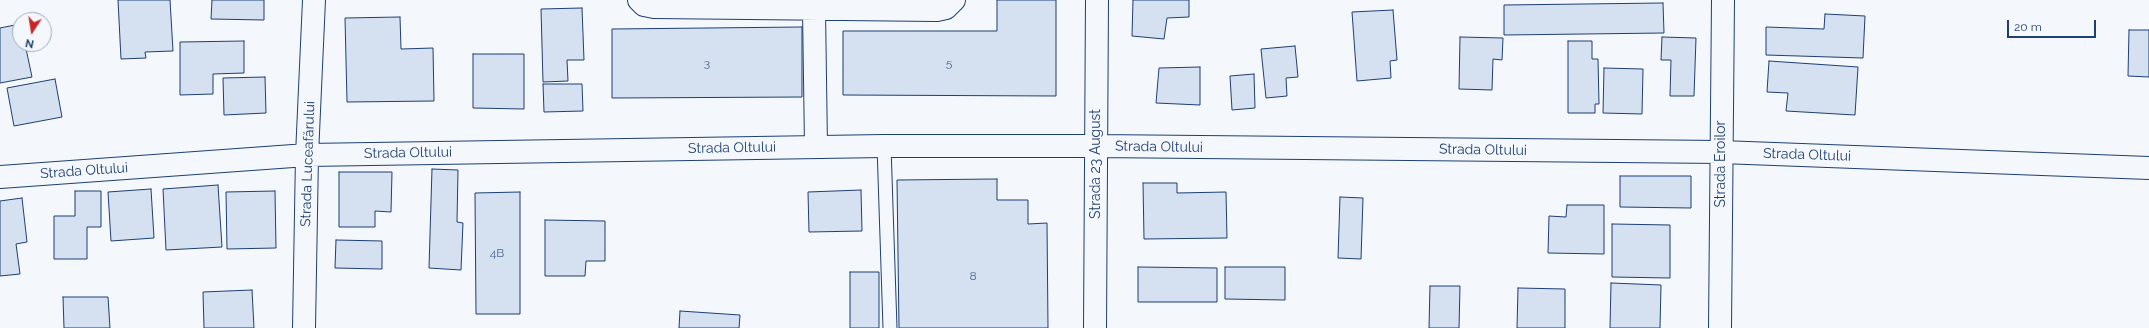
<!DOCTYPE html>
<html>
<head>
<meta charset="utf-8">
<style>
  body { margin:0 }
  #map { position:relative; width:2149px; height:328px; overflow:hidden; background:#f4f7fb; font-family:Raleway,sans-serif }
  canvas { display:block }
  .north { position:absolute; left:12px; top:12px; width:40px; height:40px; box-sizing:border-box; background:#f4f7fb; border:1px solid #9eadc5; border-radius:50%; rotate:192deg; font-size:11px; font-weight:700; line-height:16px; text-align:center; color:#1d3f73 }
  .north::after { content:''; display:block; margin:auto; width:14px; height:18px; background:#c62828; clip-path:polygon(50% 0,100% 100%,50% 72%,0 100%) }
  .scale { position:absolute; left:2007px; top:20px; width:89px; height:18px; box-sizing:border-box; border:2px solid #1d3f73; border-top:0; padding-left:5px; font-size:12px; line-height:14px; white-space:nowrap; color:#1d3f73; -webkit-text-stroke:3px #f4f7fb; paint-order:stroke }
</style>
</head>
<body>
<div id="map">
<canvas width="2149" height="328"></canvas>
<div class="north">N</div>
<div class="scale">20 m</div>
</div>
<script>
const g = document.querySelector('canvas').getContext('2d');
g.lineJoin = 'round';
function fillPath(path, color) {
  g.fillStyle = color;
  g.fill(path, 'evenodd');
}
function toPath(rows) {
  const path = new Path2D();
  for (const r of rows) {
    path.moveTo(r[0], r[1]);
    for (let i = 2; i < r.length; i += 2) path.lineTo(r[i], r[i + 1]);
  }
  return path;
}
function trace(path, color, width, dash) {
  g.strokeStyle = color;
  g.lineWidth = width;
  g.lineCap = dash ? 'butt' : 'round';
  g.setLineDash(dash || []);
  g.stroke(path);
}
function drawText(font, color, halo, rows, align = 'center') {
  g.font = font + ' Raleway,sans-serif';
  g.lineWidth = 3;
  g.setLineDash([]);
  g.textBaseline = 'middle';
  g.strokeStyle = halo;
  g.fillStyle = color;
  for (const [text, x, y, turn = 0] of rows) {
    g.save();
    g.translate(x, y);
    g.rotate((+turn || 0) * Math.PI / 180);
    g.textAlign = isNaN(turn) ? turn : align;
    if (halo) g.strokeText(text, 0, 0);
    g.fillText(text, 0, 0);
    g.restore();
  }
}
const building = toPath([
  [118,0,170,0,173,51,145,52,146,58,121,59,118,0],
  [212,0,264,0,264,20,211,19,212,0],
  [997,0,1056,0,1056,96,843,95,843,31,997,31,997,0],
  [1133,0,1189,0,1189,17,1167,18,1164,39,1132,36,1133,0],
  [1663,3,1664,33,1504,35,1504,5,1663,3],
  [582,8,584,60,567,60,568,81,543,82,541,9,582,8],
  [1393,10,1397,60,1390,61,1391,78,1357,81,1352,12,1393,10],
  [1825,14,1865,16,1863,58,1766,55,1766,27,1824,29,1825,14],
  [400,17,401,49,433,48,434,101,347,102,345,18,400,17],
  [20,24,20,44,25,44,32,77,0,83,0,28,20,24],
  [802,27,802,97,612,98,612,29,802,27],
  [2129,30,2149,30,2149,77,2128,76,2129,30],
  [1460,37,1503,38,1502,60,1493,59,1492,90,1459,89,1460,37],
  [1662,37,1696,38,1694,96,1670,96,1671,60,1661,60,1662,37],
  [244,41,244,73,213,74,213,94,180,95,180,42,244,41],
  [1568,41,1592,41,1592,59,1598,59,1599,104,1595,104,1595,113,1568,113,1568,41],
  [1295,46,1298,77,1286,78,1287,96,1266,98,1261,49,1295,46],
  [473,54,524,54,524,109,473,108,473,54],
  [1769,61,1858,67,1855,115,1786,111,1788,93,1767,92,1769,61],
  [1200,67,1200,105,1156,103,1159,68,1200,67],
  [1604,68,1643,69,1642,114,1603,113,1604,68],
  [1254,74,1255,108,1232,110,1230,76,1254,74],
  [265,77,266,113,224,115,223,78,265,77],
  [55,79,62,117,14,126,7,88,55,79],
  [543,84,582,84,583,111,544,112,543,84],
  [432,169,458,170,457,222,463,223,461,270,429,268,432,169],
  [339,172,392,172,391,212,375,211,375,227,339,227,339,172],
  [1620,176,1691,176,1691,208,1620,207,1620,176],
  [997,179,997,200,1028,200,1028,224,1047,223,1048,328,899,328,897,180,997,179],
  [1143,183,1177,183,1177,193,1226,192,1227,238,1144,239,1143,183],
  [218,185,222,247,166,250,163,189,218,185],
  [151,189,154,238,111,241,108,192,151,189],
  [861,190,862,231,809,232,808,192,861,190],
  [75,191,101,191,101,227,87,227,87,259,54,259,54,216,75,216,75,191],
  [275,191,276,248,227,249,226,192,275,191],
  [520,192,520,314,476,314,475,193,520,192],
  [1340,197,1363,198,1361,259,1338,258,1340,197],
  [22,198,27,242,16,244,20,274,0,276,0,201,22,198],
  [1567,205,1604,205,1604,254,1548,253,1549,216,1566,217,1567,205],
  [545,220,605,221,605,261,586,261,585,276,545,276,545,220],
  [1612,224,1670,225,1670,278,1612,277,1612,224],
  [336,240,382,241,382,269,335,268,336,240],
  [1138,267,1217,268,1217,302,1138,302,1138,267],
  [1225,267,1285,267,1285,300,1225,299,1225,267],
  [850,272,879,272,879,328,850,328,850,272],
  [1611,283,1661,285,1660,328,1610,328,1611,283],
  [1430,286,1460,286,1459,328,1429,328,1430,286],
  [1518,288,1565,289,1565,328,1517,328,1518,288],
  [252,290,254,328,204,328,203,292,252,290],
  [63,297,108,297,110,328,64,328,63,297],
  [680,311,740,315,739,328,679,328,680,311]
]);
fillPath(building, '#d5e0f0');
trace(building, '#1d3f73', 1);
const lane = toPath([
  [884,146,890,328]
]);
const street = toPath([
  [639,0,644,5,654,7,937,10,946,8,954,0],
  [814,10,816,147],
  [0,177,307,155,884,146,1096,146,1721,152,2149,168],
  [304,328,307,155,314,0],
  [1095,328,1097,0],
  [1720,328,1723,0]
]);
trace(lane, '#1d3f73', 15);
trace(street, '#1d3f73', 24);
trace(lane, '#f4f7fb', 13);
trace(street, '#f4f7fb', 22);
drawText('12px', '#4b6792', null, [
  ["3",707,63],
  ["5",949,63],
  ["4B",497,253],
  ["8",973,276]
]);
drawText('14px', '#1d3f73', '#f4f7fb', [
  ["Strada Oltului",1159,147,1],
  ["Strada Oltului",732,148,-1],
  ["Strada Oltului",1483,150,1],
  ["Strada Oltului",408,153,-1],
  ["Strada Oltului",1807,155,2],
  ["Strada Luceafărului",308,164,-88],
  ["Strada 23 August",1096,164,-90],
  ["Strada Eroilor",1721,164,-90],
  ["Strada Oltului",84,171,-4]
]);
</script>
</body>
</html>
